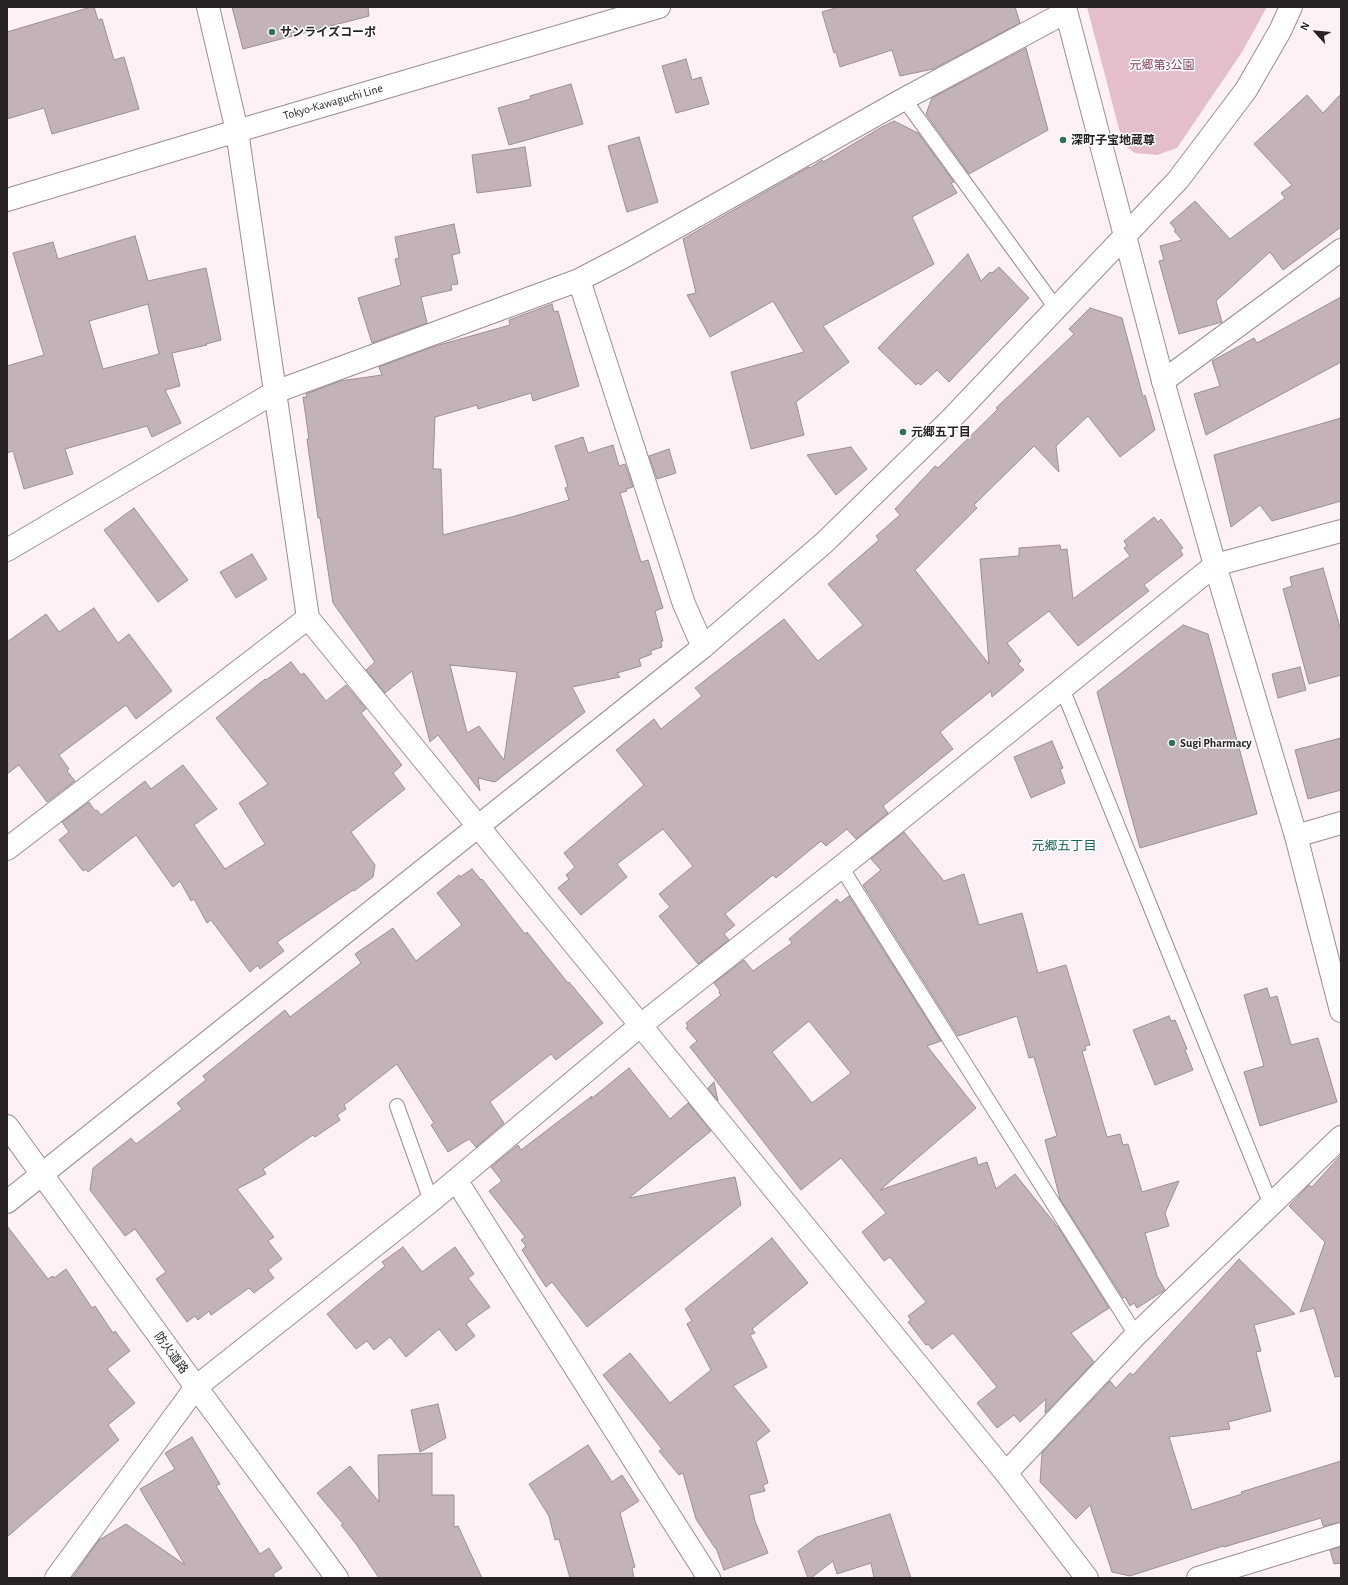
<!DOCTYPE html>
<html>
<head>
<meta charset="utf-8">
<style>
  body { margin:0 }
  #map { position:relative; width:1348px; height:1585px; overflow:hidden; background:#fef1f6; font-family:"Alegreya Sans",sans-serif }
  canvas { display:block }
  .frame { position:absolute; inset:0; border:8px solid #282224; pointer-events:none }
  .north { position:absolute; left:1296px; top:12px; width:40px; height:40px; -webkit-text-stroke:3px #fff; paint-order:stroke; rotate:297deg; font-size:11px; font-weight:700; line-height:16px; text-align:center; color:#282224 }
  .north::after { content:''; display:block; margin:auto; width:14px; height:18px; background:#282224; clip-path:polygon(50% 0,100% 100%,50% 72%,0 100%) }
</style>
</head>
<body>
<div id="map">
<canvas width="1348" height="1585"></canvas>
<div class="frame"></div>
<div class="north">N</div>
</div>
<script>
const g = document.querySelector('canvas').getContext('2d');
g.lineJoin = 'round';
function fillPath(path, color) {
  g.fillStyle = color;
  g.fill(path, 'evenodd');
}
function toPath(rows) {
  const path = new Path2D();
  for (const r of rows) {
    path.moveTo(r[0], r[1]);
    for (let i = 2; i < r.length; i += 2) path.lineTo(r[i], r[i + 1]);
  }
  return path;
}
function trace(path, color, width, dash) {
  g.strokeStyle = color;
  g.lineWidth = width;
  g.lineCap = dash ? 'butt' : 'round';
  g.setLineDash(dash || []);
  g.stroke(path);
}
function drawText(font, color, halo, rows, align = 'center') {
  g.font = font + ' "Alegreya Sans","Noto Sans JP",sans-serif';
  g.lineWidth = 3;
  g.setLineDash([]);
  g.textBaseline = 'middle';
  g.strokeStyle = halo;
  g.fillStyle = color;
  for (const [text, x, y, turn = 0] of rows) {
    g.save();
    g.translate(x, y);
    g.rotate((+turn || 0) * Math.PI / 180);
    g.textAlign = isNaN(turn) ? turn : align;
    if (halo) g.strokeText(text, 0, 0);
    g.fillText(text, 0, 0);
    g.restore();
  }
}
fillPath(toPath([
  [1087,7,1267,7,1242,52,1177,148,1157,155,1135,153,1123,144]
]), '#e5becc');
const building = toPath([
  [91,7,94,7,98,20,102,19,114,60,124,57,139,109,52,134,44,108,7,119,7,32,91,7],
  [232,7,368,7,369,16,243,49,232,7],
  [839,7,1015,7,1020,23,933,69,900,76,892,50,840,67,836,52,834,53,822,12,839,7],
  [1026,48,1048,130,969,174,926,114,932,98,1026,48],
  [686,59,692,80,701,77,709,104,676,113,662,66,686,59],
  [571,84,583,124,509,145,498,108,531,99,530,96,571,84],
  [1341,94,1341,227,1283,270,1270,252,1216,301,1222,322,1179,334,1159,261,1164,260,1160,246,1182,240,1174,231,1176,230,1170,223,1195,201,1230,239,1285,198,1281,193,1292,185,1254,144,1307,95,1323,113,1341,94],
  [894,121,918,133,954,182,951,183,957,193,912,217,934,264,823,326,849,362,796,402,804,435,751,449,731,372,804,352,773,301,710,337,687,295,696,293,683,239,809,167,810,168,822,160,823,162,880,128,894,121],
  [639,137,658,202,627,212,608,146,639,137],
  [525,147,531,186,477,193,472,155,525,147],
  [454,224,460,253,452,255,458,284,451,285,452,290,421,297,427,323,372,343,358,298,401,285,395,259,399,258,395,237,454,224],
  [135,236,148,281,206,268,221,340,206,344,207,345,172,353,180,386,165,390,181,423,152,437,147,426,65,449,73,474,24,489,13,451,7,453,7,366,44,355,13,253,53,242,58,259,135,236],
  [148,304,159,354,103,369,89,321,148,304],
  [968,254,981,281,990,272,992,273,999,267,1029,298,949,382,937,370,921,385,918,383,916,385,878,348,968,254],
  [1341,297,1341,362,1206,435,1194,394,1220,386,1212,361,1254,338,1257,343,1341,297],
  [552,304,554,312,558,311,579,386,533,401,531,393,478,409,477,405,435,417,433,469,441,469,443,535,515,516,569,500,565,488,568,487,555,446,583,437,588,453,613,445,619,466,625,464,633,487,626,489,627,491,620,493,641,562,648,560,663,608,655,611,663,641,661,641,662,647,650,651,652,654,639,659,641,666,617,673,620,677,572,687,585,712,495,782,478,778,480,791,438,735,430,742,412,671,385,693,366,670,375,662,333,603,320,518,318,518,307,439,309,439,303,397,307,397,306,394,340,381,382,375,379,367,432,347,510,325,509,320,552,304],
  [450,665,517,672,504,760,479,726,467,733,450,665],
  [1090,308,1122,318,1143,397,1145,395,1155,430,1120,457,1088,416,1056,446,1059,472,1034,446,974,505,977,508,915,570,989,664,980,559,1019,556,1019,548,1060,545,1061,550,1067,549,1073,599,1130,556,1124,548,1127,546,1124,541,1154,517,1158,522,1161,519,1183,548,1180,550,1183,555,1144,585,1149,591,1078,646,1049,611,1007,643,1021,661,1018,664,1024,670,992,697,991,691,940,732,953,749,883,806,888,813,856,839,847,829,826,846,821,841,776,878,773,875,725,914,735,925,724,934,729,940,698,964,659,916,670,907,659,894,693,866,663,829,617,864,627,877,581,915,558,888,569,879,566,875,575,867,564,853,644,785,616,750,654,719,661,729,702,696,695,688,784,619,818,661,863,625,828,584,879,540,876,536,900,515,895,509,935,466,938,468,998,409,996,408,1074,334,1069,329,1090,308],
  [1341,418,1341,501,1272,521,1260,505,1231,527,1214,455,1341,418],
  [851,447,867,469,836,495,807,455,851,447],
  [669,449,676,473,657,479,649,456,669,449],
  [134,508,188,580,158,602,104,530,134,508],
  [252,554,267,579,236,598,220,572,252,554],
  [1323,568,1341,631,1341,675,1309,684,1283,589,1292,586,1290,577,1323,568],
  [94,608,118,643,129,634,172,691,136,719,126,705,59,755,69,769,67,771,75,781,47,802,19,765,7,774,7,642,46,614,59,632,94,608],
  [1183,625,1208,634,1257,814,1140,848,1097,692,1183,625],
  [291,662,301,675,304,673,326,701,346,685,366,709,361,713,402,765,393,773,405,789,351,832,375,865,373,877,354,891,353,890,277,942,284,951,260,969,258,965,250,972,211,920,207,923,194,899,191,901,180,881,173,887,136,835,88,872,86,869,83,871,59,840,69,832,62,822,89,802,95,811,97,810,101,815,145,781,151,789,183,765,217,809,194,825,225,869,265,844,239,803,268,784,216,718,265,679,266,680,291,662],
  [1300,667,1306,690,1278,698,1272,674,1300,667],
  [1341,738,1341,790,1308,799,1295,750,1341,738],
  [1052,741,1063,768,1060,769,1065,783,1031,798,1014,757,1052,741],
  [904,832,944,881,964,874,979,925,1022,913,1038,973,1066,965,1090,1045,1085,1046,1086,1050,1082,1051,1107,1137,1120,1134,1123,1145,1128,1144,1142,1192,1179,1181,1165,1213,1169,1226,1145,1233,1157,1276,1165,1290,1137,1308,1134,1303,1130,1306,1125,1297,1123,1298,1060,1199,1045,1140,1057,1136,1034,1057,1029,1058,1017,1016,958,1036,863,885,881,870,871,859,904,832],
  [472,869,481,880,482,879,525,934,527,932,568,983,569,982,603,1023,556,1060,551,1054,490,1102,504,1123,476,1147,469,1139,448,1152,431,1125,434,1123,397,1064,344,1105,346,1109,337,1115,340,1120,315,1137,313,1135,263,1169,266,1174,237,1189,274,1237,268,1241,282,1259,268,1270,274,1278,254,1293,249,1288,211,1315,209,1311,198,1320,195,1316,187,1322,156,1279,166,1272,135,1229,125,1236,90,1190,93,1168,131,1138,136,1144,182,1109,177,1103,206,1080,203,1076,285,1010,290,1017,361,963,355,954,393,928,416,961,462,925,437,893,459,875,460,877,472,869],
  [849,896,941,1041,927,1046,976,1108,880,1190,976,1157,978,1165,987,1162,996,1189,1015,1174,1060,1230,1109,1308,1071,1333,1094,1362,1045,1413,1046,1399,1020,1422,1014,1415,997,1428,977,1403,997,1387,953,1333,932,1349,928,1344,926,1345,908,1322,911,1320,908,1316,926,1302,890,1257,884,1261,862,1232,886,1213,841,1158,801,1190,690,1047,697,1041,686,1028,688,1026,686,1023,721,995,719,993,720,991,714,983,744,960,753,971,792,943,789,939,837,899,840,903,849,896],
  [809,1021,851,1073,812,1103,772,1052,809,1021],
  [1267,988,1270,998,1277,996,1291,1045,1318,1038,1337,1102,1260,1126,1244,1072,1264,1066,1244,995,1267,988],
  [1169,1016,1171,1021,1175,1020,1187,1049,1185,1050,1193,1070,1155,1085,1133,1030,1169,1016],
  [629,1068,670,1119,688,1103,711,1131,629,1198,735,1177,741,1205,587,1327,552,1282,546,1287,522,1250,526,1246,521,1240,525,1237,489,1191,502,1181,491,1167,518,1145,521,1150,592,1096,591,1099,629,1068],
  [714,1082,718,1101,708,1088,714,1082],
  [1341,1155,1341,1376,1335,1377,1314,1308,1300,1312,1325,1242,1289,1206,1309,1185,1312,1187,1341,1155],
  [7,1226,48,1279,53,1276,54,1278,66,1269,92,1308,95,1306,113,1333,115,1331,130,1351,107,1369,135,1403,108,1425,119,1440,7,1537,7,1226],
  [772,1238,808,1283,752,1329,755,1333,750,1335,767,1367,733,1386,770,1431,756,1442,768,1483,763,1485,765,1491,749,1495,755,1521,768,1553,724,1570,716,1548,715,1548,696,1519,683,1473,679,1475,659,1451,662,1449,603,1375,630,1353,670,1403,711,1370,687,1324,692,1321,685,1309,772,1238],
  [403,1247,422,1272,455,1247,474,1274,468,1278,490,1307,466,1324,475,1336,456,1351,439,1329,406,1357,390,1337,374,1350,367,1341,356,1349,327,1314,385,1266,382,1262,403,1247],
  [1239,1259,1295,1314,1254,1325,1261,1351,1256,1352,1271,1411,1228,1422,1230,1429,1169,1437,1192,1510,1242,1494,1241,1492,1341,1461,1341,1522,1323,1526,1321,1518,1224,1547,1223,1546,1130,1576,1112,1572,1090,1505,1076,1519,1040,1482,1042,1453,1110,1381,1116,1388,1130,1373,1133,1375,1239,1259],
  [438,1404,446,1438,420,1452,411,1410,438,1404],
  [192,1437,220,1484,216,1486,260,1554,269,1548,282,1568,273,1574,275,1578,72,1578,99,1540,126,1524,185,1565,140,1489,175,1469,165,1453,192,1437],
  [588,1445,612,1482,622,1475,639,1501,620,1513,635,1567,632,1568,634,1578,570,1578,559,1539,555,1540,549,1516,529,1484,588,1445],
  [432,1453,432,1495,454,1495,454,1527,458,1526,482,1578,379,1578,356,1544,341,1525,343,1524,317,1493,350,1466,379,1502,378,1455,432,1453],
  [890,1514,911,1578,874,1578,871,1563,837,1574,833,1561,811,1578,808,1578,798,1551,817,1537,890,1514],
  [1341,1547,1341,1563,1334,1564,1330,1550,1341,1547]
]);
fillPath(building, '#c3b3b9');
trace(building, '#9c8e93', 1);
const lane = toPath([
  [904,99,1056,308],
  [1062,688,1271,1205],
  [841,867,1136,1335],
  [397,1106,431,1201]
]);
const street = toPath([
  [579,280,684,604,703,647],
  [1163,381,1341,250],
  [7,550,275,392,579,280,627,255,904,99,1066,12],
  [1296,836,1341,823],
  [7,849,308,618],
  [456,1180,709,1578],
  [1006,1473,1136,1335,1341,1137],
  [56,1578,196,1387,431,1201,641,1025,841,867,1215,565,1341,531],
  [1198,1578,1341,1534]
]);
const secondary = toPath([
  [208,7,237,131,308,618,1006,1473,1087,1578],
  [1065,7,1163,381,1215,565,1296,836,1341,1011],
  [7,200,237,131,659,7],
  [7,1126,196,1387,337,1578],
  [7,1202,703,647,825,542,951,419,1178,180,1246,90,1280,31,1291,7]
]);
trace(lane, '#9b8d92', 16);
trace(street, '#9b8d92', 24);
trace(secondary, '#9b8d92', 24);
trace(lane, '#fff', 14);
trace(street, '#fff', 22);
trace(secondary, '#fff', 22);
for (const [x, y, r, color] of [
  [272,32,4,"#2f705f"],
  [1063,140,4,"#2f705f"],
  [903,432,4,"#2f705f"],
  [1172,743,4,"#2f705f"]
]) {
  const dot = new Path2D();
  dot.arc(x, y, r, 0, 2 * Math.PI);
  g.fillStyle = color;
  g.fill(dot);
  trace(dot, '#fff', 1.5);
}
drawText('bold 12px', '#282224', '#fff', [
  ["サンライズコーポ",280,32],
  ["深町子宝地蔵尊",1071,140],
  ["元郷五丁目",911,432],
  ["Sugi Pharmacy",1180,743]
], 'left');
drawText('12px', '#813f5c', '#fff', [
  ["元郷第3公園",1162,65]
]);
drawText('12px', '#282224', '#fff', [
  ["Tokyo-Kawaguchi Line",333,102,-16],
  ["防火道路",171,1353,54]
]);
drawText('13px', '#146553', '#fff', [
  ["元郷五丁目",1064,846]
]);
</script>
</body>
</html>
